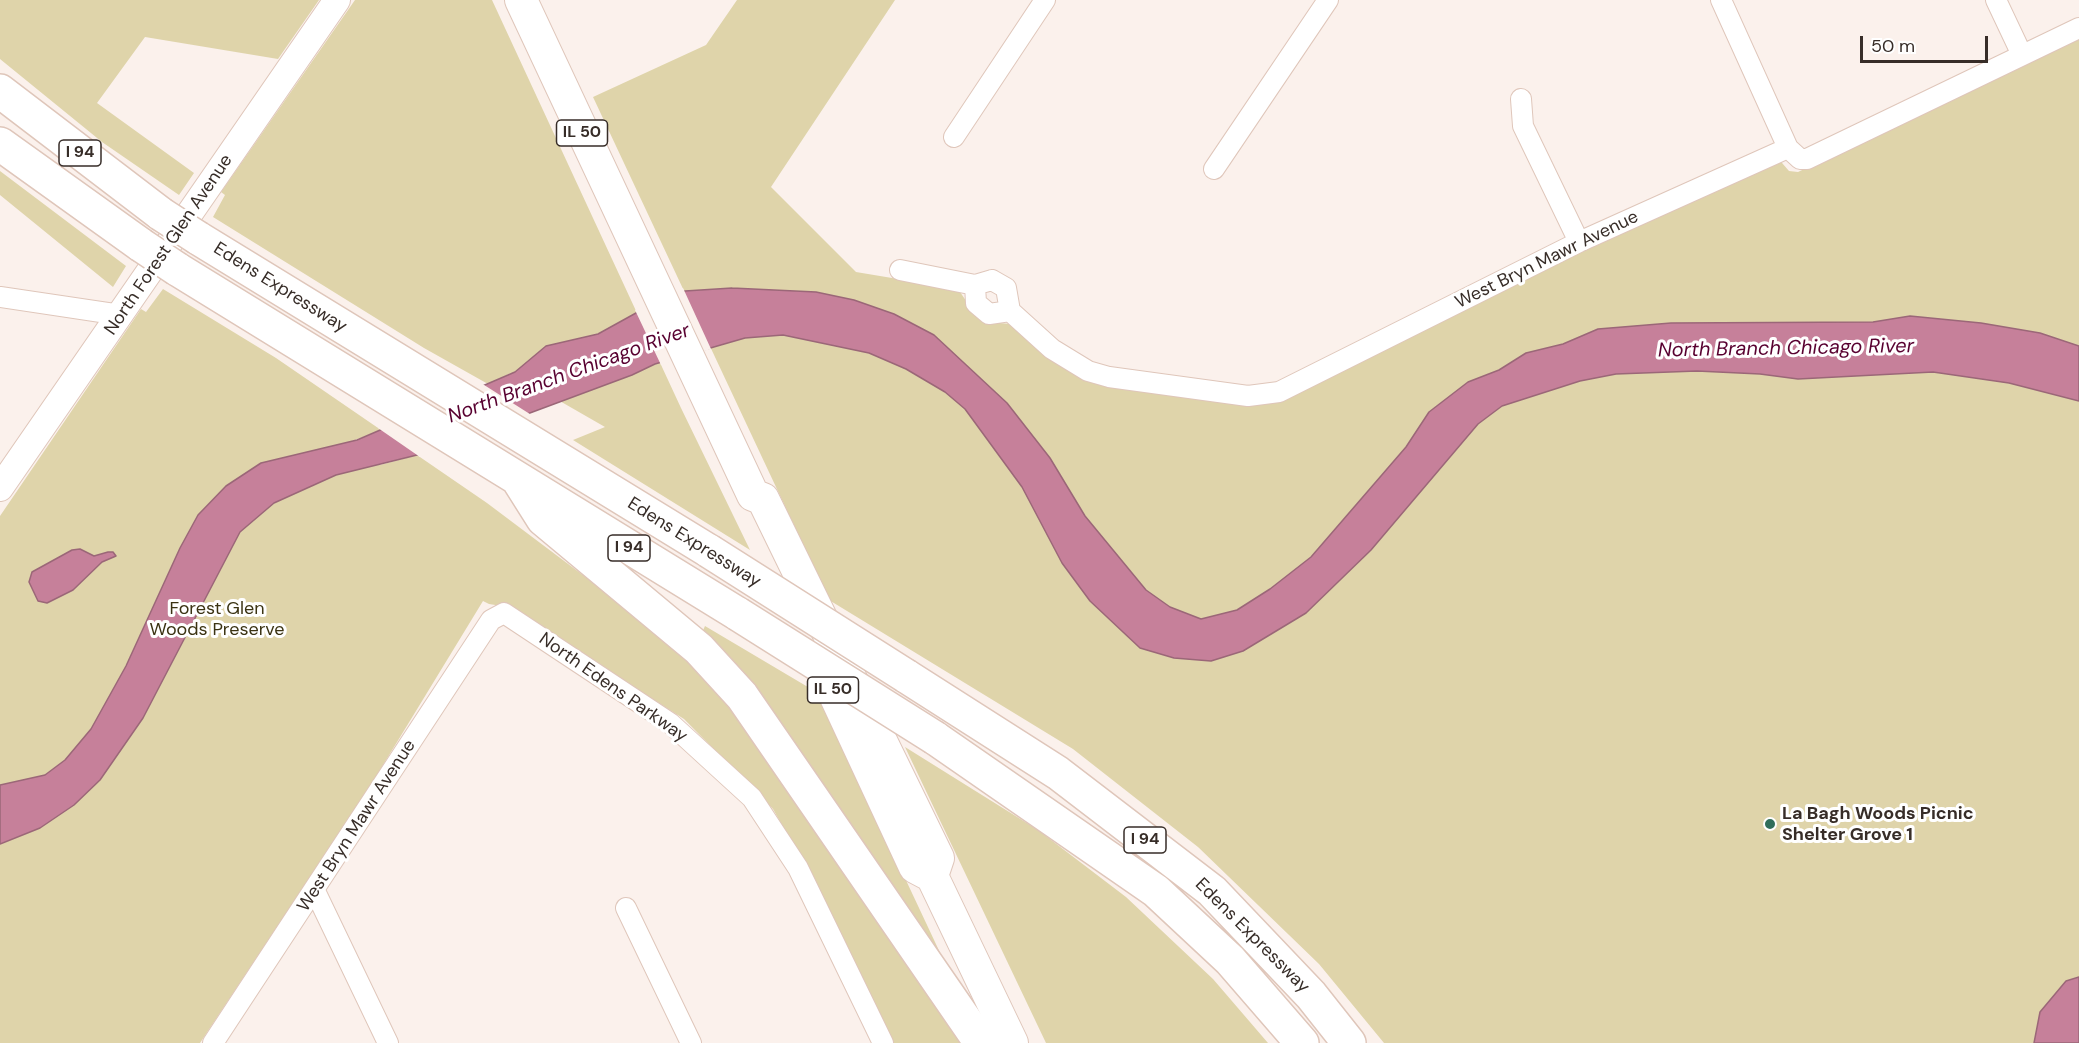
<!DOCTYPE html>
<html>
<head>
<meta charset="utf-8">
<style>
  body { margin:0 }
  #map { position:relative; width:2079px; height:1043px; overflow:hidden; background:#fbf1ec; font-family:"DM Sans",sans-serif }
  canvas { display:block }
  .scale { position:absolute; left:1860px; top:36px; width:128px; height:27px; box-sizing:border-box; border:3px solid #372d28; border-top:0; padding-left:8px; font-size:18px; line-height:21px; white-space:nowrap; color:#372d28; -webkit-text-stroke:4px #fff; paint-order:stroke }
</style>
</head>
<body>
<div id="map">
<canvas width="2079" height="1043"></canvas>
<div class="scale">50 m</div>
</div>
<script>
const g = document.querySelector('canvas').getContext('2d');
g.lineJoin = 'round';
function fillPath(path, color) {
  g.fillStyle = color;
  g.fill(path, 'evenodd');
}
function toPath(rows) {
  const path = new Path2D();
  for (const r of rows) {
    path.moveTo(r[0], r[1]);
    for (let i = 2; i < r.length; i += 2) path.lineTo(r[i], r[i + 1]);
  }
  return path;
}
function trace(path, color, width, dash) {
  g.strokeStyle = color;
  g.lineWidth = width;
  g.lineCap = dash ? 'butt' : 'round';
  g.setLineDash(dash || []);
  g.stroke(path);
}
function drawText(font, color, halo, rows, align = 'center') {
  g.font = font + ' "DM Sans",sans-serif';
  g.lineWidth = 6;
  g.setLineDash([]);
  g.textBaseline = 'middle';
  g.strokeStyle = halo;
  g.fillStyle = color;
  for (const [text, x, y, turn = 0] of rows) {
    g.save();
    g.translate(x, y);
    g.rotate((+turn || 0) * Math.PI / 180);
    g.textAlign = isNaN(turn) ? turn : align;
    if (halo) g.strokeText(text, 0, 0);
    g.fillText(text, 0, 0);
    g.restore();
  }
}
fillPath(toPath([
  [0,0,319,0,278,59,145,37,97,103,194,173,179,195,102,142,0,59],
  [355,0,492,0,681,408,750,550,573,440,605,427,511,373,488,384,424,348,213,217,225,195,221,192],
  [737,0,895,0,771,187,856,272,958,289,977,317,988,322,1011,324,1063,367,1264,403,1776,156,1789,171,1798,172,2079,37,2079,1043,1384,1043,1319,964,1198,847,1073,749,829,600,593,97,706,45],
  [0,171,126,266,113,287,0,195],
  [163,289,276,358,381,430,347,443,380,465,417,455,487,503,644,621,709,680,748,728,963,1043,892,1043,820,893,773,809,684,719,508,607,489,604,483,601,369,788,200,1043,0,1043,0,516,141,309,146,312],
  [705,626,818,693,966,1008,700,637],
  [905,747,1038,830,1126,897,1213,979,1268,1043,1046,1043]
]), '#dfd4aa');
const water = toPath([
  [732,288,816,292,854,300,894,314,934,335,1007,403,1050,458,1085,516,1146,590,1170,607,1201,619,1237,610,1270,589,1311,557,1406,447,1429,412,1468,382,1499,370,1526,353,1563,344,1598,329,1671,323,1873,322,1910,316,1981,323,2040,333,2079,346,2079,401,2009,383,1933,372,1798,379,1760,374,1697,371,1616,374,1580,381,1502,406,1478,424,1371,550,1306,613,1243,651,1211,661,1174,658,1140,648,1090,601,1062,563,1022,487,965,409,945,392,906,369,869,353,783,335,745,338,655,364,632,375,417,455,336,475,274,503,240,532,143,718,100,780,74,805,40,828,0,844,0,785,45,775,65,760,91,729,126,666,180,548,198,515,226,486,261,463,357,440,515,372,546,346,598,334,636,313,685,291,732,288],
  [80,549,94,556,108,552,113,552,116,556,102,562,73,590,47,603,38,601,29,582,32,572,72,550,80,549],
  [2079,977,2079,1043,2034,1043,2040,1012,2066,981,2079,977]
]);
fillPath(water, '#c6809a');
trace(water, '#9b6778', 1.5);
fillPath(toPath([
  [683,288,711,349,661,365,635,310],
  [481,383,533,416,420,457,378,428]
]), '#fbf1ec');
const minor = toPath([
  [1721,0,1788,148,1800,159,1807,159,2079,28],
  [1996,0,2022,55],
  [1521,99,1523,126,1579,242],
  [954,137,1045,0],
  [1214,169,1328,0],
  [900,270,975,285],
  [992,280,1006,288,1010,311,989,314,976,303,975,285,992,280],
  [0,297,121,315],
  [1010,311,1052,349,1088,371,1109,377,1248,396,1279,392,1579,242,1788,148],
  [315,891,388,1043],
  [626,908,691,1043],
  [213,1043,491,620,504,613,670,723,752,798,798,868,883,1043]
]);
const tertiary = toPath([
  [0,488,337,0]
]);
const primary = toPath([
  [521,0,753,495,763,499,938,858,932,876],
  [835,695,915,867,932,876,1012,1043]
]);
const motorway = toPath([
  [0,91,161,214],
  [0,144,141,245],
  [198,238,709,551],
  [177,269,738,614],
  [519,481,543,519,699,649,742,696,981,1043],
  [906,676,1058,773,1212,891,1311,995,1349,1043],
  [935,738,1156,891,1230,960,1302,1043]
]);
trace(minor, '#dfc6ba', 22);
trace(tertiary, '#dfc6ba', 28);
trace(primary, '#dfc6ba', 34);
trace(motorway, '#dfc6ba', 36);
trace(minor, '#fff', 20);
trace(tertiary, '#fff', 26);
trace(primary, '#fff', 32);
trace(motorway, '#fff', 33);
const motorwayBridge = toPath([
  [161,214,198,238],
  [141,245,177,269],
  [709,551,906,676],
  [738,614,935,738]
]);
trace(motorwayBridge, '#dfc6ba', 36, []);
trace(motorwayBridge, '#fff', 33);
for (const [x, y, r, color] of [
  [1770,824,6,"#306e5b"]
]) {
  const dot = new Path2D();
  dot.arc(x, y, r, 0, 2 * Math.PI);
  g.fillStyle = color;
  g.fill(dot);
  trace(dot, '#fff', 2);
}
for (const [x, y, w] of [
  [582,133,51],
  [80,153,42],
  [629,548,42],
  [833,690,51],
  [1145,840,42]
]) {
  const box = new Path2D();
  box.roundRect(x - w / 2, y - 13, w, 26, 4.5);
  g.fillStyle = '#fff';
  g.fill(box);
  trace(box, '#372d28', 1.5);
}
drawText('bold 16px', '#372d28', null, [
  ["IL 50",582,133],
  ["I 94",80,153],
  ["I 94",629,548],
  ["IL 50",833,690],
  ["I 94",1145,840]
]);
drawText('18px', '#372d28', '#fff', [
  ["North Forest Glen Avenue",169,245,-56],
  ["West Bryn Mawr Avenue",1547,260,-26],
  ["Edens Expressway",280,288,32],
  ["Edens Expressway",694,543,32],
  ["North Edens Parkway",613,688,35],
  ["West Bryn Mawr Avenue",357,826,-57],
  ["Edens Expressway",1252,936,45]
]);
drawText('18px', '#3b3313', '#fff', [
  ["Forest Glen",217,609],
  ["Woods Preserve",217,630]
]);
drawText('bold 18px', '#372d28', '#fff', [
  ["La Bagh Woods Picnic",1782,814],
  ["Shelter Grove 1",1782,835]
], 'left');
drawText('italic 20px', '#580030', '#fff', [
  ["North Branch Chicago River",1786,349,-1],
  ["North Branch Chicago River",569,374,-20]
]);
</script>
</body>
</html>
